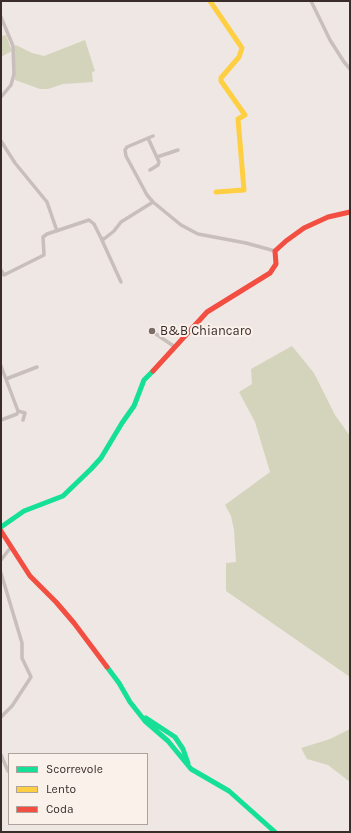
<!DOCTYPE html>
<html>
<head>
<meta charset="utf-8">
<style>
  body { margin:0 }
  #map { position:relative; width:351px; height:833px; overflow:hidden; background:#efe7e3; font-family:Karla,sans-serif }
  canvas { display:block }
  .frame { position:absolute; inset:0; border:2px solid #3a2c29; pointer-events:none }
  .legend { position:absolute; left:8px; top:753px; width:140px; height:72px; box-sizing:border-box; background:#fbf1eb; border:1px solid #aea29d; margin:0; padding:5px 7px; list-style:none; font-size:12px; color:#3a2c29 }
  .legend li { display:flex; align-items:center; gap:8px; height:20px }
  .legend b { width:20px; border:1px solid #aea29d }
</style>
</head>
<body>
<div id="map">
<canvas width="351" height="833"></canvas>
<div class="frame"></div>
<ul class="legend">
<li><b style="height:5px;background:#16e098"></b>Scorrevole</li>
<li><b style="height:5px;background:#ffcf43"></b>Lento</li>
<li><b style="height:5px;background:#f24e42"></b>Coda</li>
</ul>
</div>
<script>
const g = document.querySelector('canvas').getContext('2d');
g.lineJoin = 'round';
function fillPath(path, color) {
  g.fillStyle = color;
  g.fill(path, 'evenodd');
}
function toPath(rows) {
  const path = new Path2D();
  for (const r of rows) {
    path.moveTo(r[0], r[1]);
    for (let i = 2; i < r.length; i += 2) path.lineTo(r[i], r[i + 1]);
  }
  return path;
}
function trace(path, color, width, dash) {
  g.strokeStyle = color;
  g.lineWidth = width;
  g.lineCap = dash ? 'butt' : 'round';
  g.setLineDash(dash || []);
  g.stroke(path);
}
function drawText(font, color, halo, rows, align = 'center') {
  g.font = font + ' Karla,sans-serif';
  g.lineWidth = 4;
  g.setLineDash([]);
  g.textBaseline = 'middle';
  g.strokeStyle = halo;
  g.fillStyle = color;
  for (const [text, x, y, turn = 0] of rows) {
    g.save();
    g.translate(x, y);
    g.rotate((+turn || 0) * Math.PI / 180);
    g.textAlign = isNaN(turn) ? turn : align;
    if (halo) g.strokeText(text, 0, 0);
    g.fillText(text, 0, 0);
    g.restore();
  }
}
fillPath(toPath([
  [6,35,12,51,1,57,1,36],
  [85,40,95,71,92,72,93,82,63,84,48,89,40,89,15,80,14,47,16,45,32,53,44,56],
  [292,346,314,373,335,415,350,436,350,677,226,591,226,563,236,562,234,530,231,516,225,505,270,472,255,422,239,392,252,384,251,369],
  [350,729,350,782,328,765,307,759,301,748,330,739]
]), '#d4d4bc');
trace(toPath([
  [311,1,330,40,344,62,350,69],
  [1,17,13,46,14,74,11,85,1,97],
  [153,136,127,147,125,150,126,156,147,195,153,202,181,225,198,234,246,243,275,251],
  [148,138,159,162,158,165,150,170],
  [1,141,15,163,47,202,57,231],
  [157,157,178,150],
  [101,238,121,282],
  [1,270,4,275,44,255,43,237,47,234,89,220,94,224,101,238,104,239,114,231,121,222,153,202],
  [153,332,175,347],
  [1,366,18,411,17,414,1,420],
  [6,379,37,367],
  [18,411,25,413,23,420],
  [1,560,11,547],
  [1,573,22,643,22,658,31,677,12,706,1,717],
  [1,755,8,771]
]), '#c8bfbc', 3.5);
trace(toPath([
  [1,527,24,511,63,496,91,469,101,458,122,423,134,406,144,380,153,371],
  [107,667,119,683,130,702,145,721,168,741,191,769,229,791,275,832],
  [146,718,175,737,183,749,188,763]
]), '#16e098', 5);
trace(toPath([
  [210,1,242,48,239,57,221,78,221,81,245,115,238,119,244,190,216,192]
]), '#ffcf43', 5);
trace(toPath([
  [153,371,207,312,270,273,276,264,275,251,286,241,304,228,328,217,350,212],
  [1,531,30,576,56,602,74,623,107,667]
]), '#f24e42', 5);
for (const [x, y, r, color] of [
  [152,331,4,"#796d6a"]
]) {
  const dot = new Path2D();
  dot.arc(x, y, r, 0, 2 * Math.PI);
  g.fillStyle = color;
  g.fill(dot);
  trace(dot, '#fbf1eb', 1.5);
}
drawText('13px', '#3a2c29', '#fbf1eb', [
  ["B&B Chiancaro",160,331]
], 'left');
</script>
</body>
</html>
